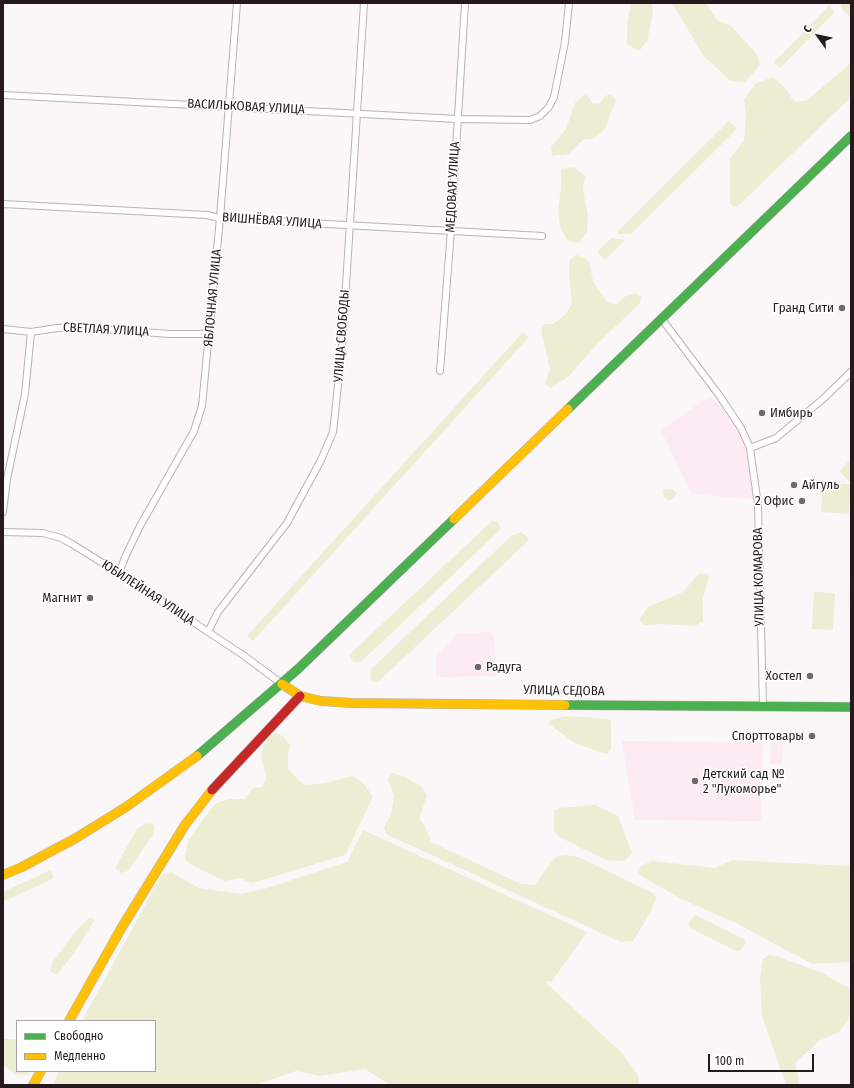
<!DOCTYPE html>
<html>
<head>
<meta charset="utf-8">
<style>
  body { margin:0 }
  #map { position:relative; width:854px; height:1088px; overflow:hidden; background:#fbf6f8; font-family:"Fira Sans Condensed",sans-serif }
  canvas { display:block }
  .frame { position:absolute; inset:0; border:4px solid #261a1f; pointer-events:none }
  .legend { position:absolute; left:16px; top:1020px; width:140px; height:52px; box-sizing:border-box; background:#fff; border:1px solid #a8a3a5; margin:0; padding:5px 7px; list-style:none; font-size:12px; color:#261a1f }
  .legend li { display:flex; align-items:center; gap:8px; height:20px }
  .legend b { width:20px; border:1px solid #a8a3a5 }
  .north { position:absolute; left:798px; top:16px; width:40px; height:40px; -webkit-text-stroke:3px #fff; paint-order:stroke; rotate:303deg; font-size:11px; font-weight:700; line-height:16px; text-align:center; color:#261a1f }
  .north::after { content:''; display:block; margin:auto; width:14px; height:18px; background:#261a1f; clip-path:polygon(50% 0,100% 100%,50% 72%,0 100%) }
  .scale { position:absolute; left:708px; top:1054px; width:106px; height:18px; box-sizing:border-box; border:2px solid #261a1f; border-top:0; padding-left:5px; font-size:12px; line-height:14px; white-space:nowrap; color:#261a1f; -webkit-text-stroke:3px #fff; paint-order:stroke }
</style>
</head>
<body>
<div id="map">
<canvas width="854" height="1088"></canvas>
<div class="frame"></div>
<ul class="legend">
<li><b style="height:5px;background:#4caf50"></b>Свободно</li>
<li><b style="height:5px;background:#ffc107"></b>Медленно</li>
</ul>
<div class="north">С</div>
<div class="scale">100 m</div>
</div>
<script>
const g = document.querySelector('canvas').getContext('2d');
g.lineJoin = 'round';
function fillPath(path, color) {
  g.fillStyle = color;
  g.fill(path, 'evenodd');
}
function toPath(rows) {
  const path = new Path2D();
  for (const r of rows) {
    path.moveTo(r[0], r[1]);
    for (let i = 2; i < r.length; i += 2) path.lineTo(r[i], r[i + 1]);
  }
  return path;
}
function trace(path, color, width, dash) {
  g.strokeStyle = color;
  g.lineWidth = width;
  g.lineCap = dash ? 'butt' : 'round';
  g.setLineDash(dash || []);
  g.stroke(path);
}
function drawText(font, color, halo, rows, align = 'center') {
  g.font = font + ' "Fira Sans Condensed",sans-serif';
  g.lineWidth = 3;
  g.setLineDash([]);
  g.textBaseline = 'middle';
  g.strokeStyle = halo;
  g.fillStyle = color;
  for (const [text, x, y, turn = 0] of rows) {
    g.save();
    g.translate(x, y);
    g.rotate((+turn || 0) * Math.PI / 180);
    g.textAlign = isNaN(turn) ? turn : align;
    if (halo) g.strokeText(text, 0, 0);
    g.fillText(text, 0, 0);
    g.restore();
  }
}
fillPath(toPath([
  [710,396,734,423,750,454,755,499,736,498,691,493,661,430],
  [851,548,851,609,848,606],
  [490,632,494,637,496,676,436,677,436,657,457,634],
  [622,741,763,742,761,821,635,820],
  [771,741,783,741,782,764,770,764]
]), '#fcebf2');
fillPath(toPath([
  [631,3,652,3,653,13,647,41,639,51,627,44,627,27],
  [672,3,706,3,717,20,731,26,756,53,760,65,745,82,730,81,703,55],
  [840,3,851,3,851,17,843,11],
  [829,6,835,12,780,68,774,62],
  [851,63,851,97,738,206,734,207,730,204,730,159,744,140,746,117,744,99,756,83,773,77,787,90,794,102,807,100],
  [586,93,593,104,600,103,605,96,611,94,616,101,604,130,593,139,583,140,569,154,552,156,551,147,566,129,575,103],
  [729,121,737,129,631,234,619,234,617,232],
  [574,167,585,176,583,190,588,217,587,231,579,243,568,241,560,227,558,209,561,189,561,169],
  [611,238,625,240,605,260,597,252],
  [576,255,583,257,589,261,593,281,606,301,616,305,624,297,636,293,641,296,640,303,596,345,569,376,551,388,545,384,550,369,541,330,545,324,553,324,565,315,572,304,569,272,569,261],
  [523,332,529,337,253,641,247,636],
  [851,459,851,483,839,471],
  [823,483,849,484,850,486,849,514,821,512],
  [672,489,677,494,669,501,664,497,663,490],
  [492,521,498,522,501,529,361,662,354,662,351,659,349,655],
  [521,532,528,538,528,541,378,682,373,682,370,678,371,669,511,536],
  [707,573,709,577,703,598,703,621,695,626,663,624,644,625,639,620,648,607,683,592,698,574],
  [814,592,835,593,833,630,812,629],
  [567,716,608,719,611,721,611,749,607,754,603,753,575,743,549,724,550,720],
  [276,733,283,736,290,745,288,755,288,768,298,780,305,785,326,783,353,776,364,784,373,797,345,855,252,883,239,878,225,881,195,867,185,860,188,841,201,822,215,804,228,799,245,799,253,788,262,787,267,778,261,758,263,747,270,736],
  [392,773,403,776,422,787,427,795,419,819,425,826,431,842,521,884,535,885,545,870,556,857,565,855,578,857,655,894,656,899,646,920,633,941,621,942,386,834,384,827,391,814,394,796,388,779],
  [595,805,618,816,632,853,624,861,607,860,583,849,558,836,554,830,554,811,560,808],
  [146,823,155,825,153,834,128,871,120,873,116,869,117,864,137,829],
  [363,830,587,932,552,981,545,982,621,1052,638,1075,639,1085,390,1085,365,1069,321,1076,296,1071,256,1085,53,1085,59,1071,155,1071,155,1021,82,1021,162,874,172,873,199,888,241,894,264,889,347,862],
  [732,860,851,866,851,962,812,964,736,923,681,899,638,874,641,866,652,861,715,868],
  [50,870,54,878,3,902,3,892],
  [695,915,744,939,746,943,741,950,736,951,692,929,689,926,689,922],
  [89,918,95,919,76,950,57,975,50,971,52,963,74,933],
  [769,955,779,957,822,973,851,989,851,1015,839,1032,819,1041,795,1063,800,1085,786,1085,762,1016,760,979,763,959],
  [3,1039,17,1039,17,1071,30,1071,28,1075,16,1074,3,1065]
]), '#ededd4');
const street = toPath([
  [3,95,457,119,530,120,540,116,549,107,554,97,565,42,569,3],
  [3,204,207,215,220,218,542,236],
  [661,318,719,395,741,428,750,448,758,505,763,706],
  [3,329,31,332,57,328,73,327,170,334,210,334],
  [440,371,451,230,465,3],
  [750,448,776,438,823,399,851,372],
  [3,512,7,479,25,394,31,332],
  [3,532,43,533,61,538,72,544,119,573,243,655,282,684],
  [119,573,126,555,140,526,194,431,202,406,220,218,237,3],
  [208,632,218,612,287,523,321,460,333,432,342,348,364,3]
]);
const fast = toPath([
  [568,409,851,136],
  [565,705,851,707],
  [197,756,298,669,454,519]
]);
const slow = toPath([
  [454,519,568,409],
  [282,684,300,696,321,701,352,703,565,705],
  [3,875,22,867,76,838,126,807,197,756],
  [69,1021,122,927,185,825,212,790],
  [33,1085,41,1071]
]);
const jam = toPath([
  [212,790,300,696]
]);
trace(street, '#bab1b5', 8);
trace(fast, '#bab1b5', 10);
trace(slow, '#bab1b5', 10);
trace(jam, '#bab1b5', 10);
trace(street, '#fefefe', 6);
trace(fast, '#4caf50', 9);
trace(slow, '#ffc107', 9);
trace(jam, '#c62828', 9);
for (const [x, y, r, color] of [
  [842,308,4,"#71676b"],
  [762,413,4,"#71676b"],
  [794,485,4,"#71676b"],
  [802,501,4,"#71676b"],
  [90,598,4,"#71676b"],
  [478,667,4,"#71676b"],
  [810,676,4,"#71676b"],
  [812,736,4,"#71676b"],
  [695,781,4,"#71676b"]
]) {
  const dot = new Path2D();
  dot.arc(x, y, r, 0, 2 * Math.PI);
  g.fillStyle = color;
  g.fill(dot);
  trace(dot, '#fff', 1.5);
}
drawText('13px', '#261a1f', '#fff', [
  ["ВАСИЛЬКОВАЯ УЛИЦА",246,107,3],
  ["МЕДОВАЯ УЛИЦА",453,187,-87],
  ["ВИШНЁВАЯ УЛИЦА",272,221,4],
  ["ЯБЛОЧНАЯ УЛИЦА",213,298,-85],
  ["СВЕТЛАЯ УЛИЦА",106,330,3],
  ["УЛИЦА СВОБОДЫ",342,336,-86],
  ["УЛИЦА КОМАРОВА",759,577,-91],
  ["ЮБИЛЕЙНАЯ УЛИЦА",148,593,33],
  ["УЛИЦА СЕДОВА",564,691,1]
]);
drawText('13px', '#261a1f', '#fff', [
  ["Гранд Сити",834,308],
  ["Имбирь",770,413,"left"],
  ["Айгуль",802,485,"left"],
  ["2 Офис",794,501],
  ["Магнит",82,598],
  ["Радуга",486,667,"left"],
  ["Хостел",802,676],
  ["Спорттовары",804,736],
  ["Детский сад №",703,774,"left"],
  ["2 \"Лукоморье\"",703,789,"left"]
], 'right');
</script>
</body>
</html>
